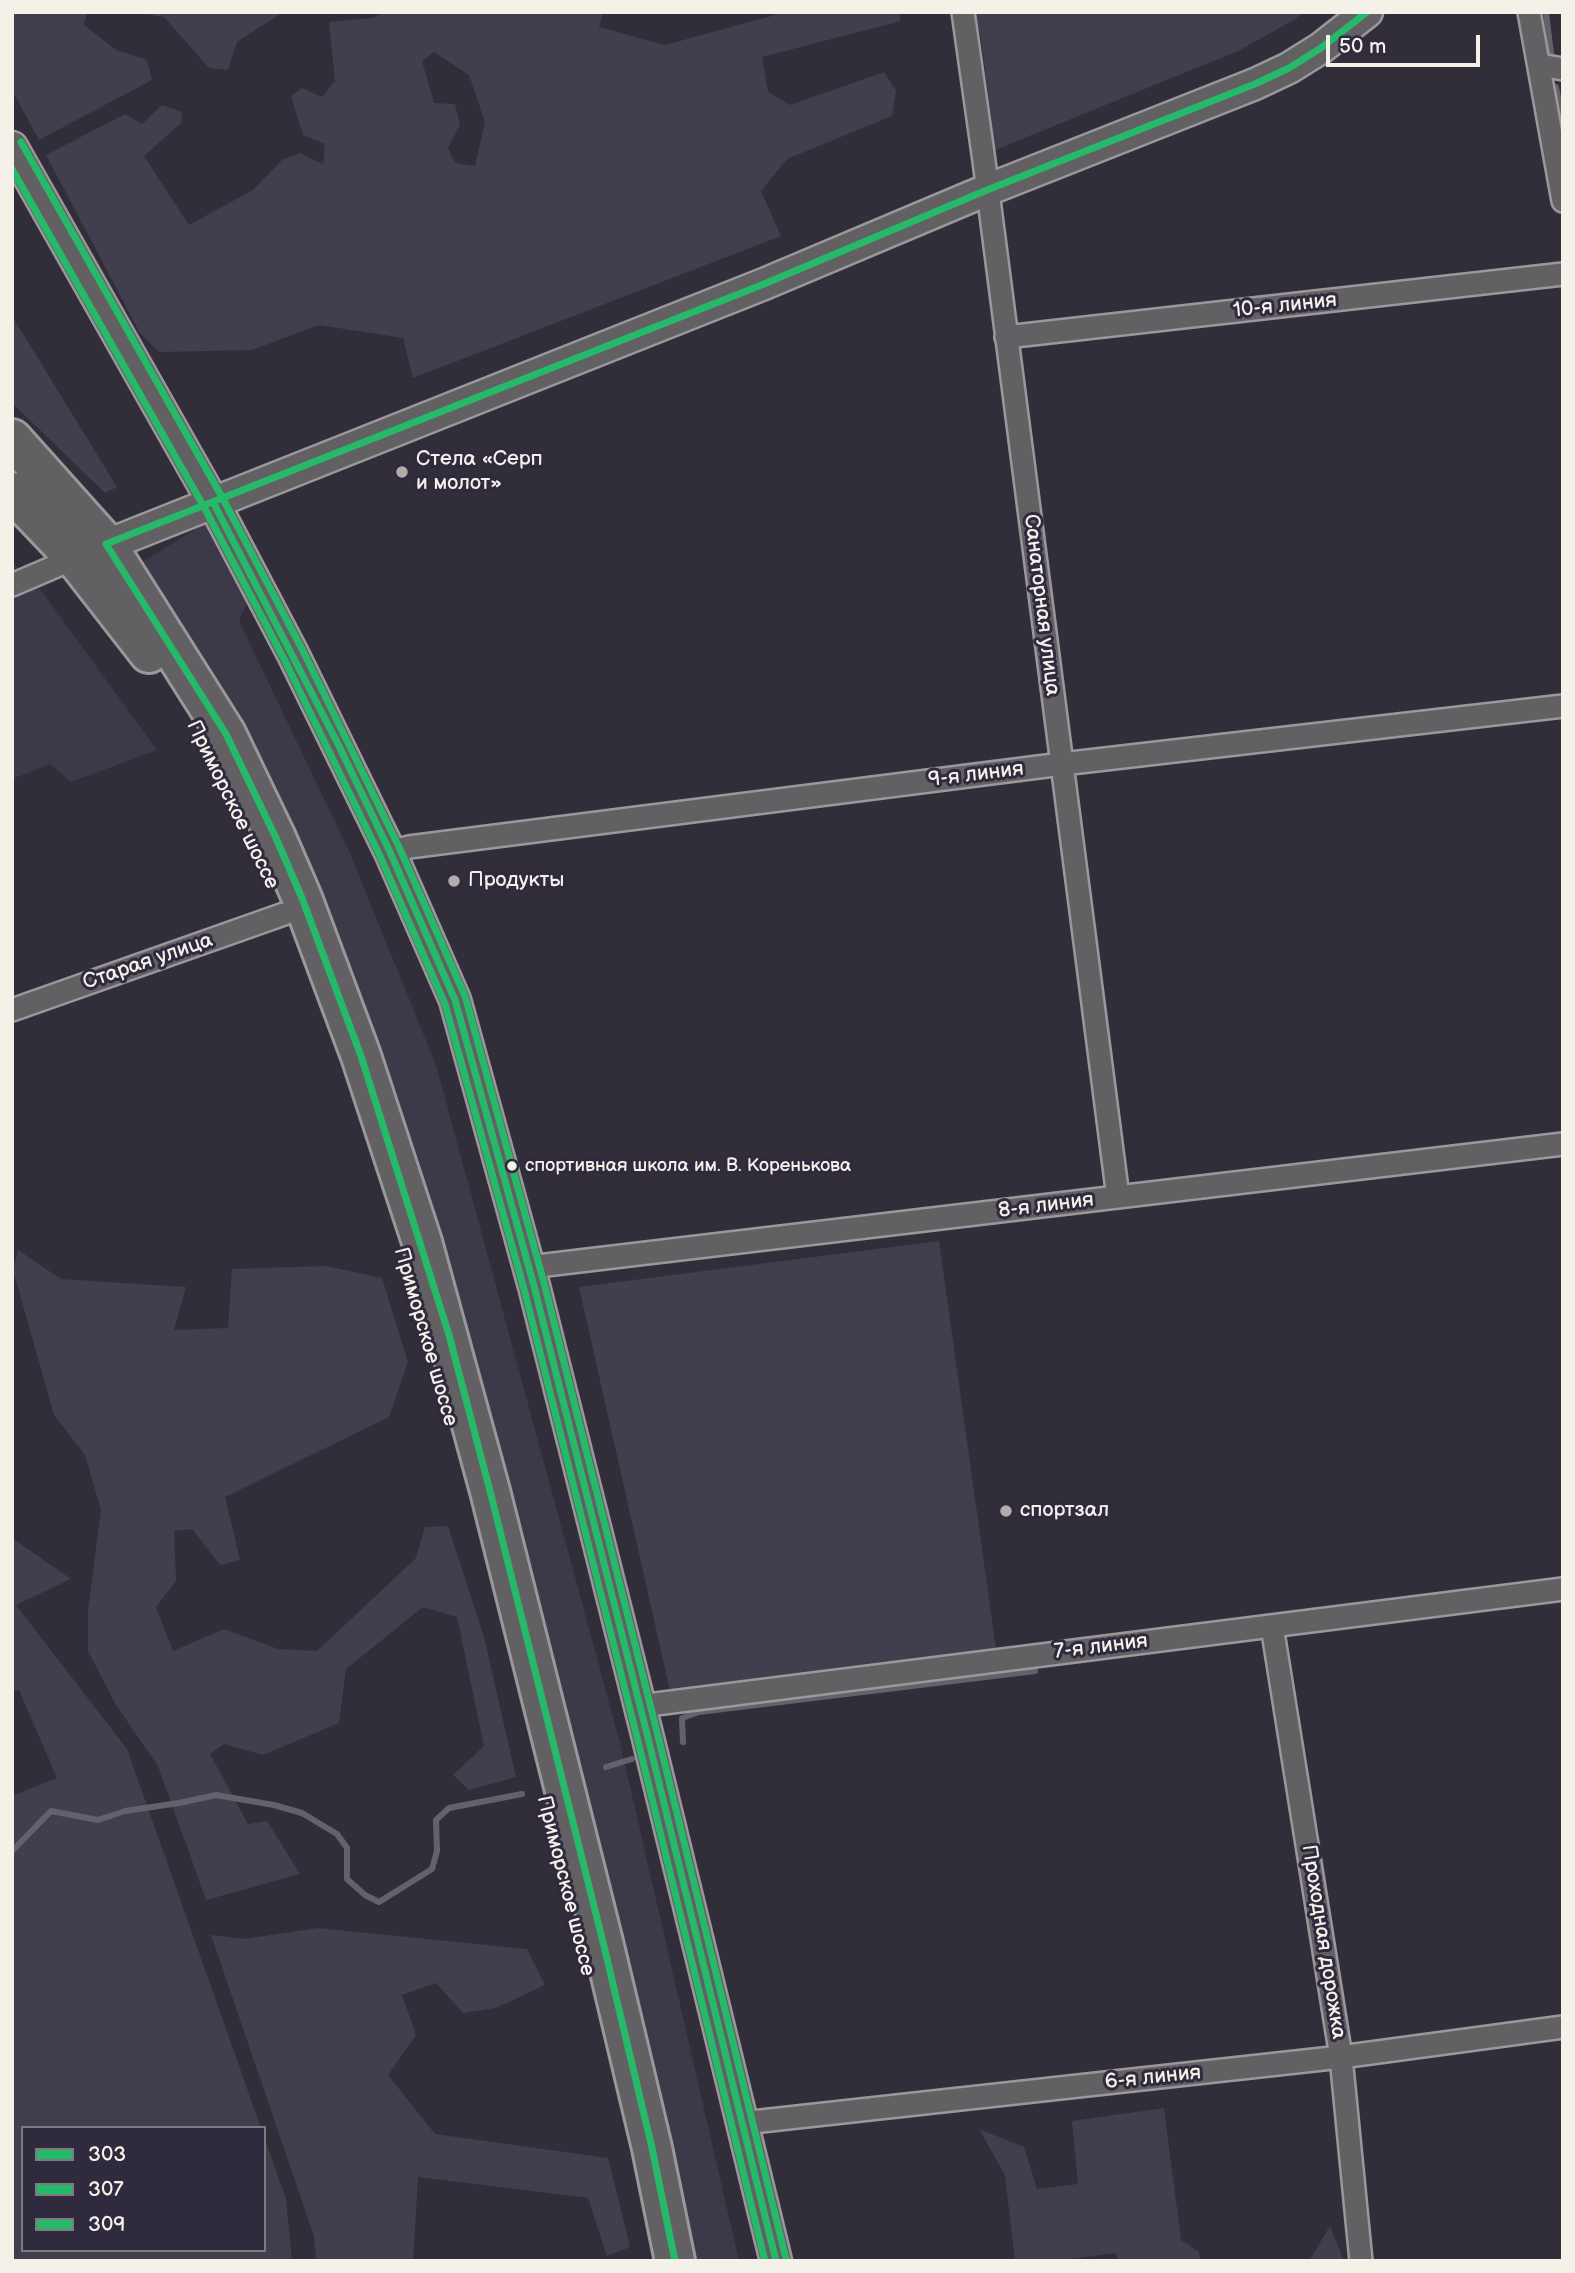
<!DOCTYPE html>
<html>
<head>
<meta charset="utf-8">
<style>
  body { margin:0 }
  #map { position:relative; width:1575px; height:2273px; overflow:hidden; background:#312e39; font-family:"Balsamiq Sans",sans-serif }
  canvas { display:block }
  .frame { position:absolute; inset:0; border:14px solid #f4f1e8; pointer-events:none }
  .legend { position:absolute; left:21px; top:2126px; width:245px; height:126px; box-sizing:border-box; background:#2f2a3d; border:2px solid #7e7a81; margin:0; padding:9px 12px; list-style:none; font-size:21px; color:#f4f1e8 }
  .legend li { display:flex; align-items:center; gap:14px; height:35px }
  .legend b { width:35px; border:2px solid #7e7a81 }
  .scale { position:absolute; left:1326px; top:35px; width:154px; height:32px; box-sizing:border-box; border:4px solid #f4f1e8; border-top:0; padding-left:9px; font-size:21px; line-height:24px; white-space:nowrap; color:#f4f1e8; -webkit-text-stroke:5px #2f2a3d; paint-order:stroke }
</style>
</head>
<body>
<div id="map">
<canvas width="1575" height="2273"></canvas>
<div class="frame"></div>
<ul class="legend">
<li><b style="height:9px;background:#26b969"></b>303</li>
<li><b style="height:9px;background:#26b969"></b>307</li>
<li><b style="height:9px;background:#26b969"></b>309</li>
</ul>
<div class="scale">50 m</div>
</div>
<script>
const g = document.querySelector('canvas').getContext('2d');
g.lineJoin = 'round';
function fillPath(path, color) {
  g.fillStyle = color;
  g.fill(path, 'evenodd');
}
function toPath(rows) {
  const path = new Path2D();
  for (const r of rows) {
    path.moveTo(r[0], r[1]);
    for (let i = 2; i < r.length; i += 2) path.lineTo(r[i], r[i + 1]);
  }
  return path;
}
function trace(path, color, width, dash) {
  g.strokeStyle = color;
  g.lineWidth = width;
  g.lineCap = dash ? 'butt' : 'round';
  g.setLineDash(dash || []);
  g.stroke(path);
}
function drawText(font, color, halo, rows, align = 'center') {
  g.font = font + ' "Balsamiq Sans",sans-serif';
  g.lineWidth = 6;
  g.setLineDash([]);
  g.textBaseline = 'middle';
  g.strokeStyle = halo;
  g.fillStyle = color;
  for (const [text, x, y, turn = 0] of rows) {
    g.save();
    g.translate(x, y);
    g.rotate((+turn || 0) * Math.PI / 180);
    g.textAlign = isNaN(turn) ? turn : align;
    if (halo) g.strokeText(text, 0, 0);
    g.fillText(text, 0, 0);
    g.restore();
  }
}
fillPath(toPath([
  [207,522,250,595,239,621,349,851,436,1065,620,1743,739,2261,687,2261,434,1239,136,566],
  [12,562,43,593,157,750,71,782,50,764,12,779]
]), '#3e3948');
fillPath(toPath([
  [12,12,87,12,84,25,116,50,147,60,152,80,39,140,12,90],
  [135,12,283,12,237,42,228,70,209,68,164,17],
  [385,12,603,12,599,27,665,45,786,12,899,12,901,21,762,57,768,92,790,105,884,72,896,91,892,116,787,159,761,191,781,236,413,378,403,338,319,325,252,350,159,352,140,333,46,155,125,114,142,124,162,105,182,112,181,123,144,156,189,225,253,190,282,160,300,153,323,164,325,144,303,135,291,96,302,88,322,97,335,81,329,22,373,18],
  [434,52,469,75,485,122,475,166,455,163,448,148,460,125,455,104,434,103,422,61],
  [976,12,1304,12,1292,21,1238,51,995,150,982,46],
  [12,316,117,487,105,493,12,403],
  [939,1241,996,1649,670,1691,579,1287],
  [18,1250,61,1279,186,1287,174,1330,228,1328,232,1269,326,1266,382,1278,408,1362,389,1417,225,1497,240,1560,220,1565,192,1529,174,1531,176,1581,156,1607,173,1651,224,1629,278,1649,317,1651,416,1558,425,1527,448,1526,484,1637,516,1777,469,1790,453,1775,484,1746,457,1617,423,1607,346,1669,339,1723,263,1755,224,1744,210,1754,248,1824,267,1821,300,1874,206,1900,158,1766,116,1705,88,1651,88,1610,101,1510,85,1455,54,1415,13,1270],
  [12,1538,71,1579,16,1605,127,1749,261,2128,23,2128,23,2250,264,2250,264,2137,286,2199,292,2261,12,2261,12,1796,57,1778,19,1690,12,1691],
  [318,1928,527,1949,545,1985,496,2008,463,2013,436,1983,402,1995,416,2035,388,2075,435,2134,608,2158,630,2247,607,2256,588,2198,418,2177,413,2259,416,2261,316,2261,314,2236,211,1935,244,1939],
  [1164,2108,1181,2240,1199,2252,1200,2261,1118,2261,1116,2253,1056,2261,1015,2261,1005,2175,979,2129,1024,2147,1037,2189,1078,2184,1072,2121],
  [1330,2226,1344,2261,1309,2261]
]), '#423e4d');
trace(toPath([
  [1546,12,1552,62],
  [1556,87,1563,125],
  [683,1742,682,1718,699,1712,1035,1671],
  [606,1767,632,1759],
  [12,1851,51,1811,98,1820,125,1811,179,1803,216,1795,274,1805,302,1813,337,1834,347,1848,347,1879,365,1895,379,1902,432,1869,437,1851,436,1820,449,1808,522,1794]
]), '#65616b', 6);
const street = toPath([
  [963,12,984,161,1118,1197],
  [1529,12,1563,201],
  [1540,65,1563,69],
  [1006,337,1563,274],
  [12,585,75,558],
  [390,852,409,847,1062,764,1563,706],
  [12,1010,284,914],
  [529,1267,1563,1144],
  [1272,1626,1341,2057,1361,2261],
  [640,1706,1563,1589],
  [743,2123,1341,2057,1563,2027]
]);
const secondary = toPath([
  [12,147,213,502,293,654,390,852,455,1000,534,1286,647,1734,776,2261],
  [87,553,764,284,987,190,1255,84,1289,68,1321,48,1367,12]
]);
const highway = toPath([
  [12,439,106,544,226,734,276,838,302,898,361,1056,422,1242,490,1491,603,1942,652,2148,675,2261],
  [12,492,75,558,149,653]
]);
trace(street, '#9a989b', 26);
trace(secondary, '#9a989b', 35);
trace(highway, '#9a989b', 44);
trace(street, '#626063', 21);
trace(secondary, '#626063', 30);
trace(highway, '#626063', 38);
trace(toPath([
  [213,502,338,744,390,852,455,1000,534,1286,647,1734,776,2261],
  [675,2261,652,2148,603,1942,490,1491,449,1335,361,1056,302,898,276,838,226,734,106,544,764,284,987,190,1255,84,1289,68,1321,48,1367,12]
]), '#26b969', 7);
trace(toPath([
  [12,169,204,507,284,659,380,856,445,1004,524,1289,637,1737,765,2261]
]), '#26b969', 7);
trace(toPath([
  [21,142,222,497,302,649,399,847,465,996,544,1283,657,1732,786,2259]
]), '#26b969', 7);
for (const [x, y, r, color] of [
  [402,472,7,"#b0adab"],
  [454,881,7,"#b0adab"],
  [512,1166,6,"#f4f1e8"],
  [1006,1511,7,"#b0adab"]
]) {
  const dot = new Path2D();
  dot.arc(x, y, r, 0, 2 * Math.PI);
  g.fillStyle = color;
  g.fill(dot);
  trace(dot, '#2f2a3d', 2.5);
}
drawText('19px', '#f4f1e8', '#2f2a3d', [
  ["спортивная школа им. В. Коренькова",525,1166]
], 'left');
drawText('21px', '#f4f1e8', '#2f2a3d', [
  ["10-я линия",1285,306,-6],
  ["Санаторная улица",1041,605,83],
  ["9-я линия",976,775,-7],
  ["Приморское шоссе",232,805,64],
  ["Старая улица",148,962,-19],
  ["8-я линия",1046,1206,-7],
  ["Приморское шоссе",425,1337,74],
  ["7-я линия",1101,1647,-7],
  ["Приморское шоссе",565,1886,76],
  ["Проходная дорожка",1323,1942,81],
  ["6-я линия",1153,2078,-6]
]);
drawText('21px', '#f4f1e8', '#2f2a3d', [
  ["Стела «Серп",416,460],
  ["и молот»",416,484],
  ["Продукты",468,881],
  ["спортзал",1020,1511]
], 'left');
</script>
</body>
</html>
